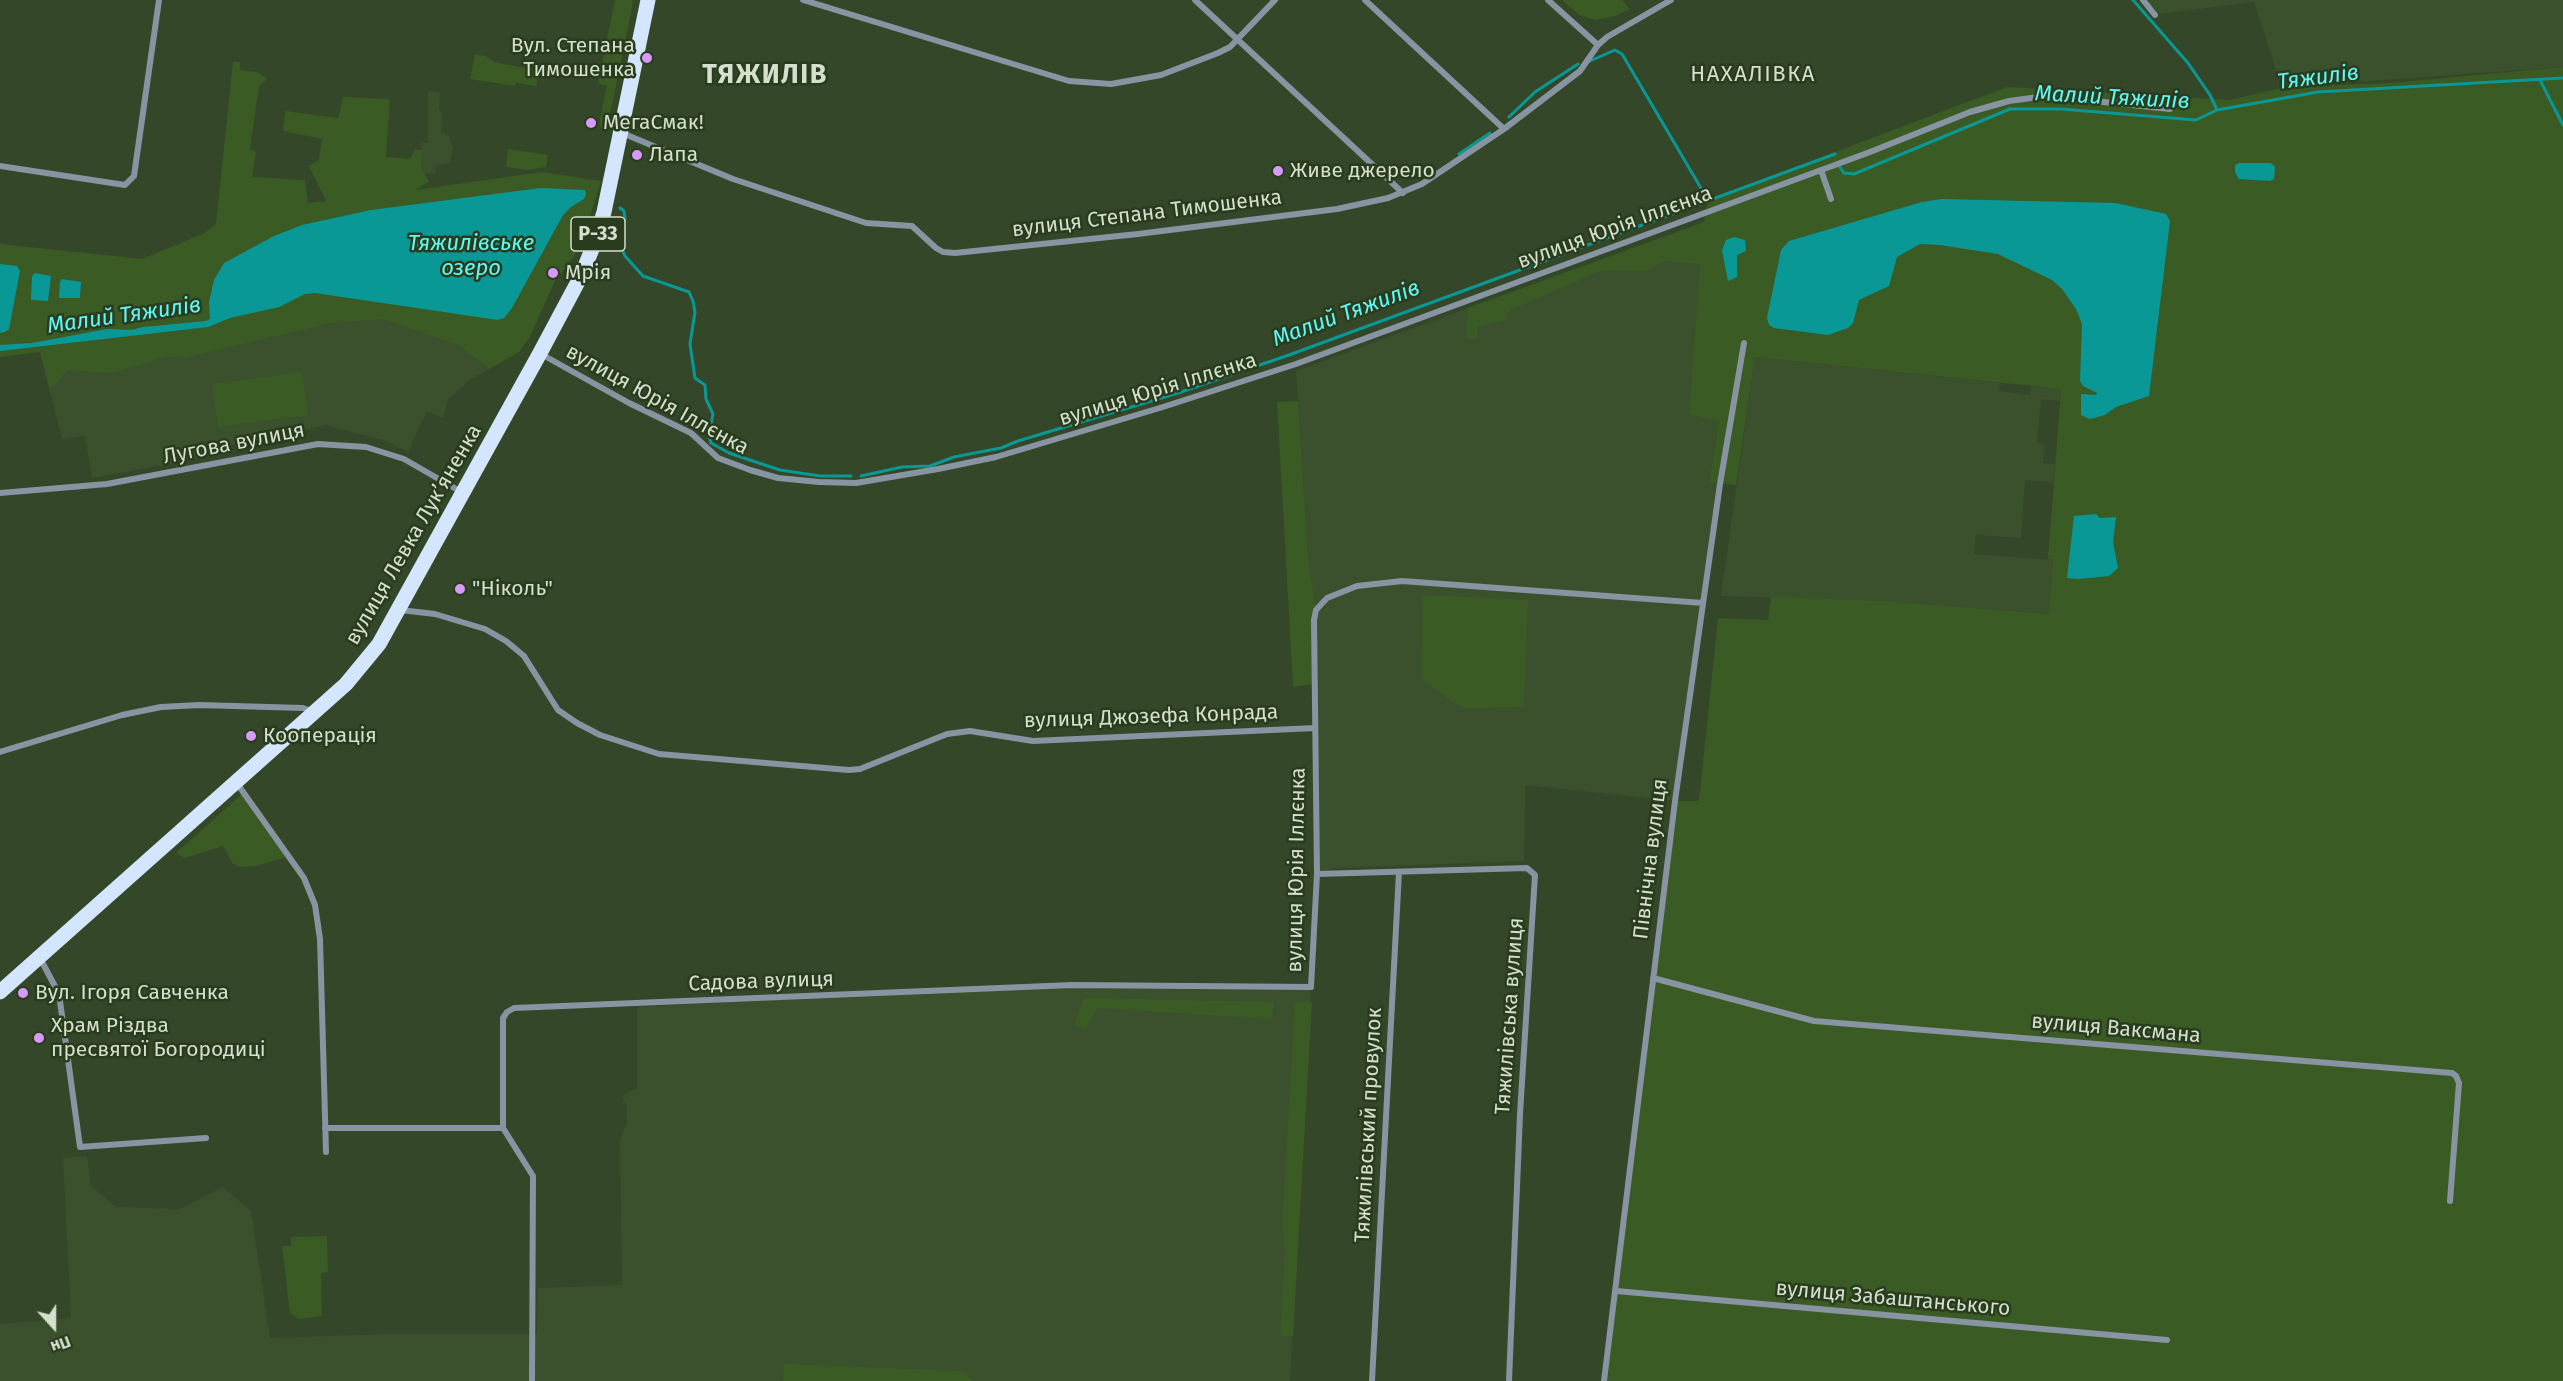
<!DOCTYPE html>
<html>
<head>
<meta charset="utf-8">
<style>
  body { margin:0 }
  #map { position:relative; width:2563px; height:1381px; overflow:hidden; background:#344729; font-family:"Fira Sans",sans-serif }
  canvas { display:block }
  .north { position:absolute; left:24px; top:1297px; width:60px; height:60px; -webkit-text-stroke:4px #2a3c1e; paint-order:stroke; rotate:159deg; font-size:16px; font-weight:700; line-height:24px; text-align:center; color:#d4dfcd }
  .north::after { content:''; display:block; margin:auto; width:21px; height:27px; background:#d4dfcd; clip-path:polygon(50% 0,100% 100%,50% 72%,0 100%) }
</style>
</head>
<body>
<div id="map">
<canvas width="2563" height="1381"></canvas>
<div class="north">Пн</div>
</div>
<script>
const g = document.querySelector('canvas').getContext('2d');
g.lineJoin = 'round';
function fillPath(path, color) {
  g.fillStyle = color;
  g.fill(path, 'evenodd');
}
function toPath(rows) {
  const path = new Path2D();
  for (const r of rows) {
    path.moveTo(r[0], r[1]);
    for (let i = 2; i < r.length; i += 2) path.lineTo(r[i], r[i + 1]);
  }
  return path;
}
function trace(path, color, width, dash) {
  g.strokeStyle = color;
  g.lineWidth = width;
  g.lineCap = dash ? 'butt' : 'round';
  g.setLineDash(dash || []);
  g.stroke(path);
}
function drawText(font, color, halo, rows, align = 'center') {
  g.font = font + ' "Fira Sans",sans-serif';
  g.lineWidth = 5;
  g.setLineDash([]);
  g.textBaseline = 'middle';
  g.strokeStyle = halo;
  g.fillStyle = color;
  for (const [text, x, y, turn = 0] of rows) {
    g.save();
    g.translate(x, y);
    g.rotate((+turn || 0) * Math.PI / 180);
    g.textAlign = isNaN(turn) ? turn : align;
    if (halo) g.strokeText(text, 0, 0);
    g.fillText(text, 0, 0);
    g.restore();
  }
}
fillPath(toPath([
  [2147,0,2563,0,2563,67,2286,87,2277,73,2254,2,2159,14],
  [428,91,440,92,439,109,442,113,441,134,448,135,453,147,450,163,435,166,436,173,425,174,421,167,422,143,428,143],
  [1704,222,1689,414,1719,420,1709,481,1720,484,1675,801,1525,785,1524,861,1332,868,1317,874,1316,610,1308,555,1296,371],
  [356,319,382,319,460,345,489,369,469,380,448,400,443,418,427,411,408,452,386,441,326,425,196,453,196,459,92,478,85,436,62,439,40,352],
  [1755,357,2000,383,1999,391,2030,395,2031,386,2061,388,2060,401,2041,399,2037,443,2045,444,2043,463,2055,464,2053,482,2025,480,2021,538,1976,535,1974,554,2053,560,2049,614,1887,601,1721,596],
  [1072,985,1311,987,1290,1381,0,1381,0,1324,71,1318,63,1158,87,1156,91,1186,116,1207,180,1209,223,1187,251,1211,270,1338,387,1334,537,1334,538,1288,622,1285,620,1139,627,1123,627,1106,622,1096,637,1088,637,1007]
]), '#3b512d');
fillPath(toPath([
  [615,0,632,0,633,3,607,129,602,129,599,124,607,86,598,83],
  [1562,0,1622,0,1630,9,1615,16,1595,20,1579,15],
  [475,54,486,56,494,62,539,71,536,86,516,83,515,86,470,79],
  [233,62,240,62,240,70,257,72,267,79,259,86,250,149,256,152,252,177,305,180,308,203,326,201,309,166,319,160,322,139,283,131,285,111,338,118,343,97,390,99,386,157,410,159,415,150,422,150,421,167,429,182,415,190,542,172,601,181,580,248,555,281,530,337,519,352,489,369,459,345,382,319,330,323,185,358,165,357,114,373,67,370,54,386,49,387,40,352,0,357,0,244,142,259,205,233,216,224],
  [2563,67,2563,1381,1604,1381,1675,801,1699,801,1718,618,1768,620,1771,597,1887,601,2049,614,2053,560,2048,559,2061,389,1755,357,1736,485,1709,482,1719,421,1689,414,1700,264,1664,261,1645,271,1603,270,1510,310,1504,321,1477,326,1477,339,1466,338,1468,308,1704,222,1708,200,2007,87,2229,100,2286,87,2390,83],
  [508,149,548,155,546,167,528,170,506,167],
  [302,372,308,415,218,427,212,384],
  [1298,401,1308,555,1316,610,1314,684,1293,687,1277,402],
  [1423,595,1528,600,1524,707,1467,708,1454,703,1422,680],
  [242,794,286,857,256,866,241,867,233,864,223,846,185,858,176,853],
  [1084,998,1274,1002,1272,1019,1097,1008,1086,1030,1074,1025],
  [1295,1002,1312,1002,1293,1336,1280,1336,1285,1249,1282,1225],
  [327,1236,328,1272,321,1273,322,1316,299,1319,290,1313,282,1246,291,1246,291,1237],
  [784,1364,962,1371,974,1381,783,1381]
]), '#3b5b25');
fillPath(toPath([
  [2239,163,2271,163,2275,167,2274,179,2270,181,2239,179,2235,172,2235,165],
  [541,188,585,190,586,194,584,199,571,207,563,215,512,308,504,318,498,320,315,293,305,294,279,307,230,318,208,327,0,351,0,345,32,343,107,329,132,330,143,327,206,321,210,319,209,302,214,280,224,263,274,236,302,225,371,210],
  [1942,199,2116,203,2166,214,2170,221,2149,396,2116,407,2105,415,2090,419,2081,415,2081,394,2096,395,2097,393,2083,386,2080,381,2082,324,2076,309,2062,289,2052,280,1998,254,1940,245,1920,244,1897,257,1889,286,1859,300,1853,323,1848,328,1828,335,1774,328,1769,325,1767,318,1781,250,1789,241,1922,202],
  [1734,237,1745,240,1746,251,1737,255,1737,277,1728,281,1722,250,1726,240],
  [0,264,17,266,20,271,9,329,5,332,0,333],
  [35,273,51,276,48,301,31,300,32,276],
  [62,279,81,282,80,298,59,298,60,282],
  [2096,514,2100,518,2116,517,2113,542,2118,568,2109,576,2079,579,2067,578,2074,516]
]), '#0a9897');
trace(toPath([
  [2133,0,2188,63,2210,95,2217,110],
  [1590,61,1615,50,1622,54,1708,200],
  [2540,80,2563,125],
  [1509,117,1535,92,1578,64],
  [1459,154,1490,133],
  [1839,166,1844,173,1854,174,2010,109,2061,109,2196,120,2217,110,2318,92,2563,78],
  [620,208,624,211,625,219,619,242,625,256,643,276,689,292,693,301,695,312,690,344,695,378,705,385,706,399,713,414,709,436,711,443,729,453,780,470,820,476,851,476],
  [861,476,902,467,930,466,954,457,1001,448,1018,441,1178,393,1289,355,1835,154]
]), '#0a9897', 3);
trace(toPath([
  [803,0,1069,81,1111,84,1161,75,1218,53,1230,47,1275,0],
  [1195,0,1403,193],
  [1365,0,1504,129],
  [1548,0,1598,45],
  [2143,0,2155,15],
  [622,133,733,179,866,223,912,226,936,248,943,252,955,253,1138,234,1337,209,1388,198,1422,184,1504,129,1580,71,1598,45,1607,37,1671,0],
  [0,166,125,185,134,176,159,0],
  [1821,170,1831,199],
  [541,354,629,403,691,433,718,458,750,470,778,478,819,482,856,483,938,469,996,457,1163,407,1296,364,1870,152,1970,112,2009,101,2046,96,2170,109],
  [0,493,107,484,318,444,366,447,404,459,463,493],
  [400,610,435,614,485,629,506,641,524,656,558,710,577,723,600,735,659,754,849,770,860,769,947,734,970,731,1033,741,1315,728],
  [0,752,122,715,161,707,199,705,303,708,314,712],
  [236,782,304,878,315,905,320,939,326,1152],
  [1317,874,1527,868,1535,875,1520,1114,1509,1381],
  [40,958,59,994,80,1147,206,1138],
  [1653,978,1814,1021,2452,1073,2456,1076,2459,1083,2450,1201],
  [325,1128,503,1128,503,1018,507,1012,514,1008,1072,985,1311,987,1317,874,1314,620,1316,610,1327,598,1357,586,1402,581,1703,603],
  [503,1128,533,1176,532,1381],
  [1616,1291,2167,1340],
  [1372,1381,1399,872],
  [1604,1381,1675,801,1720,484,1744,343]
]), '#8894a2', 6);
trace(toPath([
  [0,992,346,684,379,644,540,353,581,276,595,242,604,212,648,0]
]), '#d3e6fd', 15);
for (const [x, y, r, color] of [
  [647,58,6,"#d89af8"],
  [591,123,6,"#d89af8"],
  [637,155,6,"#d89af8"],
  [1278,171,6,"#d89af8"],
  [553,273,6,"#d89af8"],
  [460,589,6,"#d89af8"],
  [251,736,6,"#d89af8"],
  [23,993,6,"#d89af8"],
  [39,1038,6,"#d89af8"]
]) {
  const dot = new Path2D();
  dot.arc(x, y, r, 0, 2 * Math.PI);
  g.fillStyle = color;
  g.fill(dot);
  trace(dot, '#2a3c1e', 2);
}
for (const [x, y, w] of [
  [598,234,54]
]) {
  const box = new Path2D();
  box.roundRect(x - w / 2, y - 17, w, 34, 4.5);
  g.fillStyle = '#2a3c1e';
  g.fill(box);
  trace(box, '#d4dfcd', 1.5);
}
drawText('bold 20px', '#d4dfcd', null, [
  ["Р-33",598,234]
]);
drawText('21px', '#d4dfcd', '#2a3c1e', [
  ["Вул. Степана",635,46,"right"],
  ["Тимошенка",635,70,"right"],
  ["МегаСмак!",603,123],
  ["Лапа",649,155],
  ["Живе джерело",1290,171],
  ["Мрія",565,273],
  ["\"Ніколь\"",472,589],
  ["Кооперація",263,736],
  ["Вул. Ігоря Савченка",35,993],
  ["Храм Різдва",51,1026],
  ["пресвятої Богородиці",51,1050]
], 'left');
drawText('21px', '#d4dfcd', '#2a3c1e', [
  ["вулиця Степана Тимошенка",1147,214,-7],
  ["вулиця Юрія Іллєнка",1615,228,-20],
  ["вулиця Юрія Іллєнка",1158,390,-17],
  ["вулиця Юрія Іллєнка",657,400,29],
  ["Лугова вулиця",234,444,-11],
  ["вулиця Левка Лукʼяненка",414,535,-60],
  ["вулиця Джозефа Конрада",1151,717,-2],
  ["Північна вулиця",1651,859,-83],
  ["вулиця Юрія Іллєнка",1297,870,-89],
  ["Садова вулиця",761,982,-2],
  ["Тяжилівська вулиця",1510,1016,-86],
  ["вулиця Ваксмана",2116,1029,5],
  ["Тяжилівський провулок",1369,1125,-87],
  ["вулиця Забаштанського",1893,1299,5]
]);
g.letterSpacing = '1.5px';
drawText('22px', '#d4dfcd', '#2a3c1e', [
  ["НАХАЛІВКА",1753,75]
]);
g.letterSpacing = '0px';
drawText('italic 22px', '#60f8f6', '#2a3c1e', [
  ["Тяжилів",2318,78,-7],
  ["Малий Тяжилів",2112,98,3],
  ["Тяжилівське",471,244],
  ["озеро",471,269],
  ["Малий Тяжилів",1346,314,-20],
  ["Малий Тяжилів",124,316,-8]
]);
g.letterSpacing = '1.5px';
drawText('bold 27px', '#d4dfcd', '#2a3c1e', [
  ["ТЯЖИЛІВ",765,75]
]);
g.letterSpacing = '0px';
</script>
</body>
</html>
